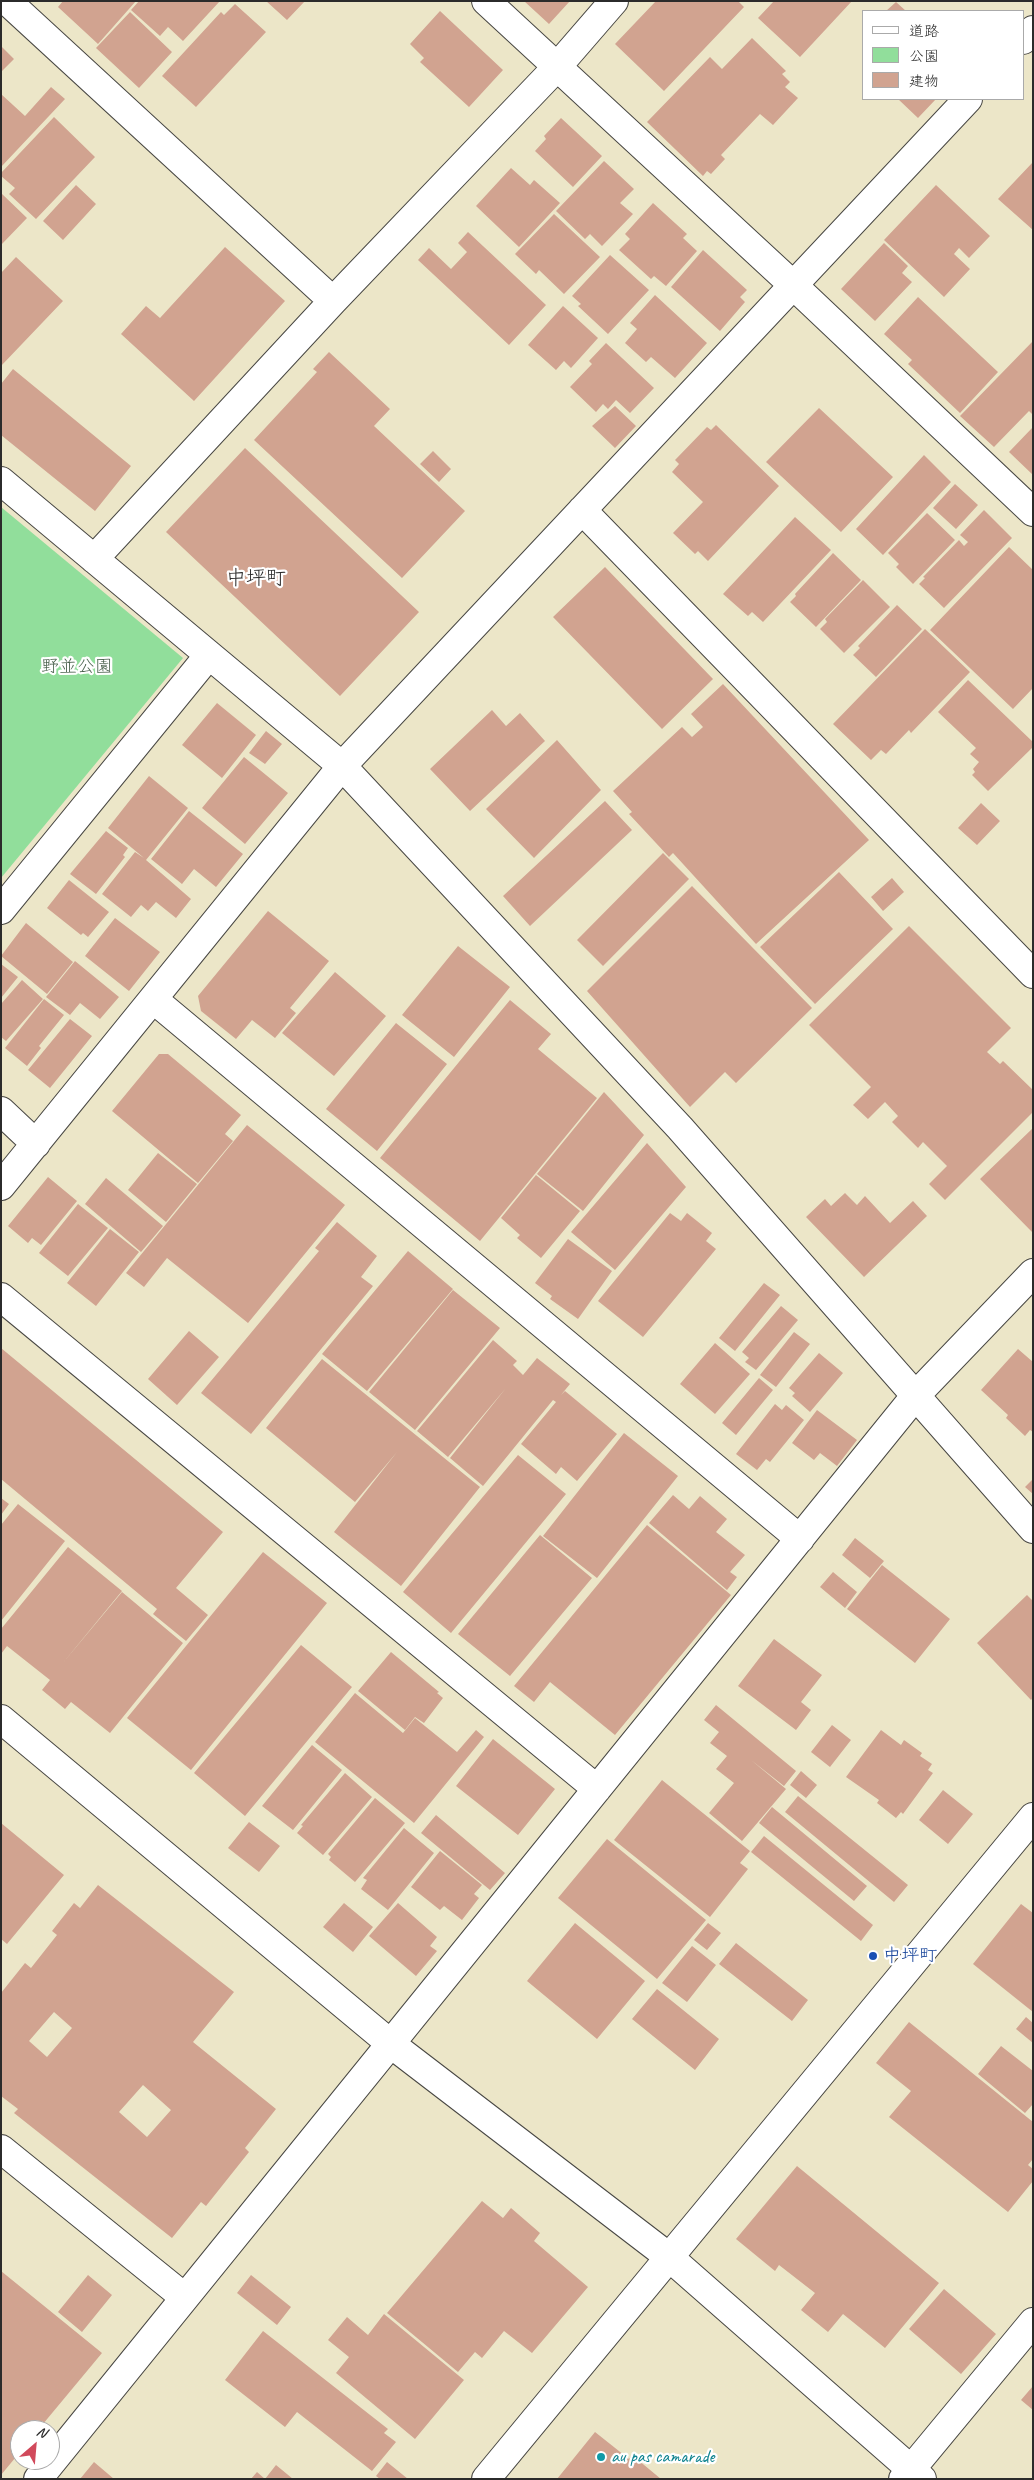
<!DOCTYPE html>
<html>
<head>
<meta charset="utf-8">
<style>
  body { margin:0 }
  #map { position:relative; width:1034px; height:2480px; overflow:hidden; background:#ece6c8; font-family:Caveat,"Klee One",sans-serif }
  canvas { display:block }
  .frame { position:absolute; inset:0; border:2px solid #2b2b2b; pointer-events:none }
  .legend { position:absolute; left:862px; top:10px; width:162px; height:90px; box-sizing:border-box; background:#fff; border:1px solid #aaa; margin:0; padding:6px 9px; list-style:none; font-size:15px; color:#2b2b2b }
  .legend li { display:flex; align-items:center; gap:10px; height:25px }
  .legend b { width:25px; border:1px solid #aaa }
  .north { position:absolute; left:10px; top:2420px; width:50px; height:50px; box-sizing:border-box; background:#fff; border:1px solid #aaa; border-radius:50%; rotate:27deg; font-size:14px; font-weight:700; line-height:20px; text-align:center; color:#2b2b2b }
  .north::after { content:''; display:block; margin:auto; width:18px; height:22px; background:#d1495b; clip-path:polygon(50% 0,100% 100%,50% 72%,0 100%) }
</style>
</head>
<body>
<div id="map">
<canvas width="1034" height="2480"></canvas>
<div class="frame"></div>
<ul class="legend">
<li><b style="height:6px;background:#fff"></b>道路</li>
<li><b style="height:14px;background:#91de9b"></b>公園</li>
<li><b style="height:14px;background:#d1a390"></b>建物</li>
</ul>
<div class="north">N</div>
</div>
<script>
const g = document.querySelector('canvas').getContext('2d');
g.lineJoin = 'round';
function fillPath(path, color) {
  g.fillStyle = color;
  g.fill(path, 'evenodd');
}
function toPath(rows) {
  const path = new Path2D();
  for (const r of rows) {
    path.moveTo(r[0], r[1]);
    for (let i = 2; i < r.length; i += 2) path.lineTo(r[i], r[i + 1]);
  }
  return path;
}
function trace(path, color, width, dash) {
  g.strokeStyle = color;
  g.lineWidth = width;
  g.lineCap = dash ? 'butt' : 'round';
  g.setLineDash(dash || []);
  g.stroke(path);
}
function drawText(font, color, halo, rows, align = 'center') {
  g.font = font + ' Caveat,"Klee One",sans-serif';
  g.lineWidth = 4.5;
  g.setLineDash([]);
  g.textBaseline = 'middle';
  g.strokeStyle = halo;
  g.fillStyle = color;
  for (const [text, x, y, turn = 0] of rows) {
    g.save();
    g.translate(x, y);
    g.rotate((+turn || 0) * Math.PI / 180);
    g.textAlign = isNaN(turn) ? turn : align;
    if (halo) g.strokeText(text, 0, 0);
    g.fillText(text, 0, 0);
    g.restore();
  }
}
fillPath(toPath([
  [1,507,183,658,1,878]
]), '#91de9b');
fillPath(toPath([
  [63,1,136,1,98,44,58,7],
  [139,1,220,1,183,41,168,27,160,36,131,10],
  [266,1,305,1,287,20],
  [524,1,570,1,549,24],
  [656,1,738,1,744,7,664,91,615,44],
  [774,1,852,1,800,57,758,18],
  [896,2,906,11,886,11],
  [235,4,266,32,196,107,162,76,221,12,224,15],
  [440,11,503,70,469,107,420,62,424,58,410,44],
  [130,12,172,52,139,88,96,48],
  [752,38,786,71,782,74,790,82,785,87,798,98,773,125,760,114,721,155,725,159,711,174,707,171,703,176,647,122,710,57,722,69],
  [1,46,14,59,1,72],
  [51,87,65,99,1,167,1,94,25,116],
  [898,99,936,99,918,118],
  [54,117,95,157,36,219,9,194,15,188,1,176,1,173],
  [561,118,602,156,573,187,535,151,546,139,544,136],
  [604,161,634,189,620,203,633,214,602,246,590,234,585,239,556,211],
  [1033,162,1033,230,998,199],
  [511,168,530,185,534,180,560,203,519,247,476,206],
  [76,185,96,204,63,240,43,221],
  [936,185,990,236,969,258,959,248,954,254,970,269,944,297,884,240],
  [1,193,27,218,1,245],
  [653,203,687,234,683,238,697,251,666,286,654,276,651,279,619,250,630,239,625,234],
  [554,214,600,257,564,294,539,270,536,274,515,254],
  [468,232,546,305,509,345,418,260,429,248,451,269,467,252,458,243],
  [884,243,908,266,902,273,912,282,875,321,841,289],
  [225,247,285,301,194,401,121,334,146,306,160,318],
  [703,250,747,290,740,297,745,302,720,331,671,287],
  [610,255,649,290,608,334,578,306,581,304,572,296],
  [16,257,63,301,1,366,1,273],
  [655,295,707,343,675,378,651,357,646,362,625,343,637,329,630,323],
  [918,297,998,372,960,413,908,364,912,360,884,334],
  [563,306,598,338,571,368,564,361,556,370,528,345],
  [1033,341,1033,415,1029,411,994,447,960,416],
  [606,343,654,388,630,413,616,400,608,409,603,404,596,412,570,387,592,364,589,361],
  [329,352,390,409,374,426,465,511,402,578,254,440,317,372,313,369],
  [13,369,131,466,95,511,1,435,1,384],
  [615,406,636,426,615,448,592,426],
  [819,408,893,477,841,532,766,462],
  [716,425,779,486,708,561,698,551,695,554,673,533,703,502,672,472,679,464,675,460,707,427,711,430],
  [1033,427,1033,475,1009,452],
  [245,448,419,612,340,696,166,532],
  [433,451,451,469,439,482,420,464],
  [924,455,951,482,883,555,856,529],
  [955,484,978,505,956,529,933,508],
  [984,510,1012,538,944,608,919,584,925,578,923,577,959,540,964,546,968,542,960,535],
  [927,513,955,540,913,584,896,567,899,564,888,553],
  [795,517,831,550,763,622,752,612,748,616,723,594],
  [1009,547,1033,570,1033,688,1013,709,930,630],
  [833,553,861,580,816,627,790,602,796,596,795,594],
  [605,567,713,679,662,729,553,617],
  [863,580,890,607,844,653,820,629,827,622,825,619],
  [897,605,922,629,876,677,853,655,860,648,858,646],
  [925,629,970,672,911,733,909,730,886,754,881,750,871,760,833,724],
  [968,680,1033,742,1033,747,988,791,972,775,975,772,973,769,979,762,970,754,976,748,938,712],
  [723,684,869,840,756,944,673,853,669,857,629,814,632,812,613,791,682,727,692,737,703,727,691,714],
  [217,703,256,735,222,778,182,745],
  [492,710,506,726,520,713,545,741,470,811,430,769],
  [266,731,282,744,265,764,249,753],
  [557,740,601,790,534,858,486,809],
  [244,757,288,793,245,844,202,808],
  [149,776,188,808,146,860,191,899,176,918,156,902,148,911,141,905,131,917,102,894,135,852,144,858,108,828],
  [605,801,632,830,530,926,503,896],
  [981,803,1000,821,977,845,958,828],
  [189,811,243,854,216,887,194,869,182,884,151,859],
  [106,831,128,848,123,855,125,857,96,894,70,874],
  [663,853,689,879,603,966,577,940],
  [839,872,893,929,815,1004,760,947],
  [892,878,904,892,883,911,871,897],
  [69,880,109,912,88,937,83,933,81,935,47,908],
  [692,886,812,1008,736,1083,725,1072,690,1107,587,991],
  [268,911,329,961,290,1008,296,1013,275,1038,252,1020,236,1039,201,1011,198,996],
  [115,918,160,952,129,991,85,956],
  [26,923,73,962,47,994,1,956],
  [909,926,1011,1028,987,1052,1000,1064,1003,1061,1033,1090,1033,1112,945,1200,929,1184,947,1166,923,1142,918,1148,892,1122,898,1116,885,1102,868,1119,853,1105,871,1087,809,1025],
  [458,946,510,987,454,1057,402,1015],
  [75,961,119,997,100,1019,80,1003,70,1015,46,997],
  [1,964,18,977,1,998],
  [335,972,386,1016,334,1076,282,1033],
  [22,980,43,999,6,1041,1,1037,1,1004],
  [44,999,64,1015,39,1046,41,1048,27,1066,5,1048],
  [510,1000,551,1034,538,1049,597,1098,480,1241,380,1158],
  [70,1019,92,1036,50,1088,28,1070],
  [396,1023,447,1064,377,1151,326,1109],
  [159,1054,168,1054,241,1115,225,1134,233,1141,198,1183,112,1111],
  [604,1092,644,1135,583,1211,537,1174],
  [247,1125,345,1205,248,1323,167,1258,144,1287,126,1273],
  [1033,1128,1033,1233,980,1179],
  [647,1143,686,1187,615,1270,571,1232],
  [158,1153,197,1184,166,1222,128,1190],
  [536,1175,580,1211,541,1258,517,1238,520,1235,501,1218],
  [48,1177,77,1201,41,1245,32,1238,28,1243,8,1226],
  [106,1178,163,1226,141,1252,85,1204],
  [845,1193,857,1205,865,1196,890,1223,913,1201,927,1216,864,1277,806,1217,825,1199,831,1206],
  [78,1204,108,1228,68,1276,39,1253],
  [670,1213,681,1221,687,1213,712,1233,706,1241,716,1249,643,1337,598,1301],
  [337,1222,377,1256,361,1277,373,1286,251,1434,201,1393,319,1251,315,1248],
  [110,1229,139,1252,96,1306,67,1283],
  [568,1239,612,1271,578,1319,550,1299,552,1296,535,1283],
  [408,1251,453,1289,367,1391,322,1354],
  [764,1283,780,1295,735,1351,719,1338],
  [453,1290,500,1328,415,1430,369,1392],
  [781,1306,798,1320,756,1370,745,1362,749,1358,742,1352],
  [189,1331,219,1357,177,1405,148,1379],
  [794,1332,810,1344,776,1387,760,1375],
  [493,1340,517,1361,513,1365,523,1375,537,1358,570,1384,561,1395,565,1391,617,1434,577,1481,561,1467,556,1474,521,1444,556,1402,553,1400,483,1486,450,1458,506,1388,448,1457,417,1431],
  [715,1343,750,1374,715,1414,680,1384],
  [1,1348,223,1532,176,1588,208,1615,186,1641,153,1614,157,1609,1,1479],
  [1018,1349,1033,1362,1033,1432,1030,1430,1025,1436,1006,1418,1008,1415,981,1390],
  [819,1353,843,1373,810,1412,792,1396,795,1393,789,1388],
  [322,1359,480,1487,401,1586,334,1532,397,1452,355,1502,266,1428],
  [759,1378,773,1390,736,1435,722,1423],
  [775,1404,782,1410,786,1405,804,1420,770,1462,766,1459,757,1470,736,1454],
  [817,1410,857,1440,837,1466,820,1453,814,1460,792,1443],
  [624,1433,678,1476,597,1578,543,1536],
  [518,1455,566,1494,451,1633,403,1592],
  [1033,1479,1033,1494,1025,1487],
  [673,1495,689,1509,700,1496,727,1519,716,1532,745,1555,730,1572,737,1577,727,1590,649,1523],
  [1,1498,9,1504,1,1515],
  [18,1504,65,1541,1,1621,1,1525],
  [647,1525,731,1595,615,1735,550,1682,534,1702,514,1686],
  [540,1535,592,1578,510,1676,458,1634],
  [855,1538,884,1561,870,1578,842,1555],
  [68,1547,122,1591,62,1664,122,1592,183,1643,110,1733,71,1702,65,1709,42,1690,50,1680,7,1646,1,1654,1,1629],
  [263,1552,327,1603,191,1770,127,1718],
  [882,1565,950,1619,915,1663,847,1609],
  [833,1572,857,1592,845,1608,820,1587],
  [1027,1595,1033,1601,1033,1698,1031,1700,977,1643],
  [774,1639,822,1675,801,1702,811,1710,796,1730,738,1686],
  [301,1645,352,1687,245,1816,194,1773],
  [391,1652,439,1692,437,1693,443,1698,424,1723,415,1717,405,1730,358,1691],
  [355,1693,403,1733,415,1718,457,1752,476,1730,484,1737,414,1823,315,1742],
  [716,1705,796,1771,784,1786,751,1760,786,1789,742,1841,709,1813,734,1783,716,1769,727,1756,710,1743,719,1732,704,1720],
  [832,1725,851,1740,830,1767,811,1752],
  [881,1730,901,1745,904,1740,922,1753,920,1756,932,1764,928,1770,933,1773,903,1814,901,1812,896,1818,877,1803,879,1800,846,1777],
  [493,1739,555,1789,518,1835,456,1786],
  [312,1745,342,1770,293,1830,262,1806],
  [801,1771,817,1785,806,1798,790,1785],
  [345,1773,372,1797,323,1855,297,1833,303,1826,301,1825],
  [662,1780,750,1851,740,1863,748,1869,710,1917,614,1840],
  [943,1790,973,1814,948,1844,919,1820],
  [798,1796,908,1885,894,1902,785,1812],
  [375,1798,405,1823,355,1882,329,1860,331,1857,328,1854],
  [772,1807,867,1886,854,1901,759,1823],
  [436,1815,505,1873,490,1890,421,1833],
  [249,1822,280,1846,259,1872,228,1848],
  [1,1823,64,1875,7,1944,1,1939],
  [404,1828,434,1853,388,1910,361,1889,367,1880,363,1878],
  [764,1836,873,1925,861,1941,751,1852],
  [607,1839,706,1920,657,1979,558,1898],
  [440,1851,482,1885,474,1894,479,1898,462,1920,444,1906,440,1910,411,1887],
  [98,1885,234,1992,193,2042,276,2109,245,2148,249,2152,206,2206,201,2202,172,2238,14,2113,18,2109,1,2096,1,1993,25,1963,31,1968,57,1935,52,1931,74,1903,80,1908],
  [54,2012,72,2028,47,2057,29,2041],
  [143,2085,171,2110,147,2137,119,2112],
  [344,1903,373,1927,353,1952,323,1927],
  [398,1903,437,1937,430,1946,437,1951,416,1976,369,1936],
  [1021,1904,1033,1913,1033,2012,973,1964],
  [575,1923,645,1981,597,2039,527,1981],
  [708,1923,721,1933,707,1950,694,1940],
  [736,1943,808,2000,792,2021,719,1964],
  [692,1946,716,1965,687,2002,662,1983],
  [657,1989,719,2039,695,2070,632,2019],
  [1026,2017,1033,2023,1033,2043,1016,2029],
  [909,2022,1033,2122,1033,2159,1028,2165,1033,2169,1033,2181,1008,2212,889,2117,911,2091,876,2063],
  [1001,2046,1033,2071,1033,2104,1025,2113,978,2074],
  [797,2166,939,2283,885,2348,843,2314,828,2332,801,2310,815,2293,779,2265,775,2271,736,2239],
  [482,2201,503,2218,511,2208,540,2233,534,2241,588,2287,532,2353,504,2331,482,2358,475,2352,458,2372,387,2313],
  [1,2271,102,2353,38,2430,20,2430,20,2452,1,2475],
  [88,2275,112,2295,82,2332,58,2312],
  [251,2275,291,2307,277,2325,237,2293],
  [944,2289,996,2334,961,2374,909,2329],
  [384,2314,464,2380,415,2439,336,2373,349,2357,328,2340,347,2317,368,2335],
  [263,2331,388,2429,384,2433,396,2442,372,2471,297,2412,285,2427,225,2380],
  [1033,2386,1033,2410,1021,2400],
  [595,2432,629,2459,632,2455,661,2479,557,2479],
  [94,2462,114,2479,80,2479],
  [387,2462,408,2479,380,2479,376,2476],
  [276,2465,293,2479,251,2479,257,2472,265,2479]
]), '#d1a390');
const minor = toPath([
  [7,1,333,301],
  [486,1,793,285,1033,512],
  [1023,40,1033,30],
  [1,481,342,766,680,1128,1033,1529],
  [582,510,1033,974],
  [94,559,333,301,556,68,614,1],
  [1,910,209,655],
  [153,999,800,1539],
  [1,1111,36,1144],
  [1,1186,342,766,968,99],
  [1,1297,597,1789],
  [1,2149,184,2297],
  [38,2479,916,1395,1033,1273],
  [903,2479,1033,2322]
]);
const tertiary = toPath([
  [1,1719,391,2044,669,2257,922,2479],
  [486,2479,1033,1817]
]);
trace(minor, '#484743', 30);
trace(tertiary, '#484743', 30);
trace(minor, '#fff', 28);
trace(tertiary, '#fff', 28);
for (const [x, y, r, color] of [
  [873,1956,5,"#1a4fb4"],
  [601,2457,5,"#0f9aa8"]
]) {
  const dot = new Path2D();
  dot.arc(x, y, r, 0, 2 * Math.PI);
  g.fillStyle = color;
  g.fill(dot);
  trace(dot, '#fff', 2);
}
drawText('18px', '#4a614d', '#fff', [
  ["野並公園",77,667]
]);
drawText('18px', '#164399', '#fff', [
  ["中坪町",883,1956]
], 'left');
drawText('18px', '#0d838f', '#fff', [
  ["au pas camarade",611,2457]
], 'left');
drawText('20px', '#2b2b2b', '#fff', [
  ["中坪町",256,579]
]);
</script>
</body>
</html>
